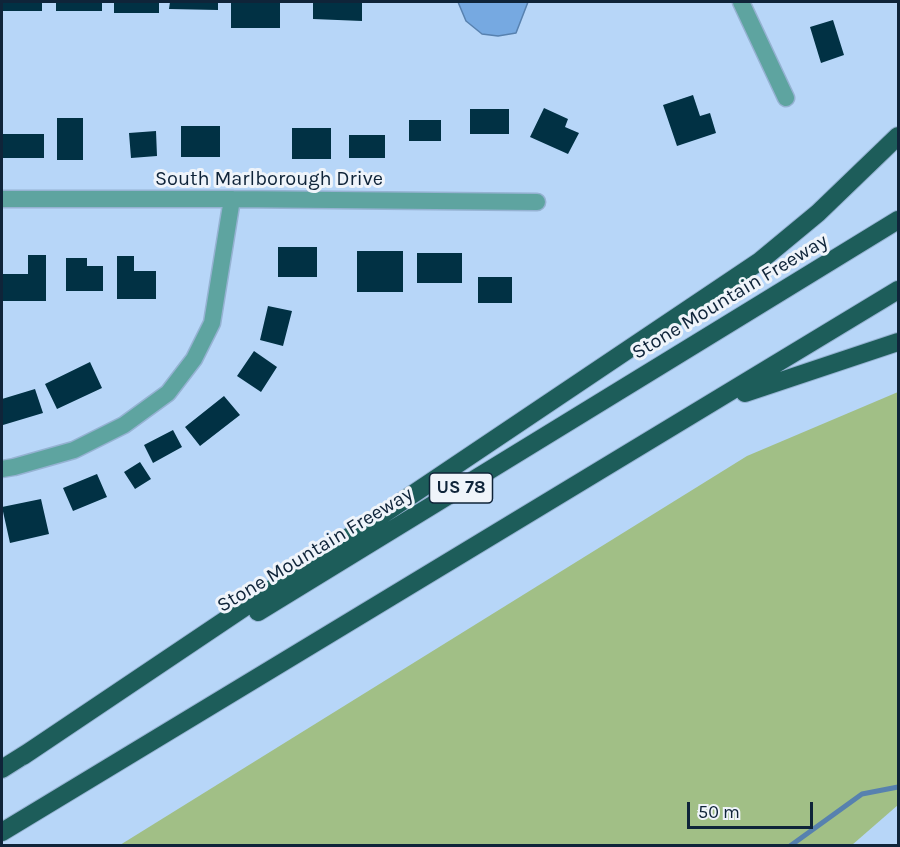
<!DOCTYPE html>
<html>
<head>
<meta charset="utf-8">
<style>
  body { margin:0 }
  #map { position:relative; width:900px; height:847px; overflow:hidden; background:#b7d6f8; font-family:Karla,sans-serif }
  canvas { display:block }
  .frame { position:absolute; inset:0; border:3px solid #0f2439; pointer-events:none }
  .scale { position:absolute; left:687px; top:802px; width:126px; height:27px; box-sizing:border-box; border:3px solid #0f2439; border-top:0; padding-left:8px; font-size:18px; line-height:21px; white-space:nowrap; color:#0f2439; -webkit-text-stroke:4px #eff4fa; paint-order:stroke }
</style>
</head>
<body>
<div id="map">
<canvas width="900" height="847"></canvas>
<div class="frame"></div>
<div class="scale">50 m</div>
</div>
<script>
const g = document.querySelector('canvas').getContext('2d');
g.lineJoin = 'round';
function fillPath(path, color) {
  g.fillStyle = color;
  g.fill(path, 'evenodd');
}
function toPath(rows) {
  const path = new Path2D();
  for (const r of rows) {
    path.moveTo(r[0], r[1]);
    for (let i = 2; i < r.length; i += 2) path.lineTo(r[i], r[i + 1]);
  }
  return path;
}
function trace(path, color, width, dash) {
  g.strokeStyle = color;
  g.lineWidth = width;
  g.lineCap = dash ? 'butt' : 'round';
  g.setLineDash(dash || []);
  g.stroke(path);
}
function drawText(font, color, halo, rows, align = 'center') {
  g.font = font + ' Karla,sans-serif';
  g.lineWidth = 6;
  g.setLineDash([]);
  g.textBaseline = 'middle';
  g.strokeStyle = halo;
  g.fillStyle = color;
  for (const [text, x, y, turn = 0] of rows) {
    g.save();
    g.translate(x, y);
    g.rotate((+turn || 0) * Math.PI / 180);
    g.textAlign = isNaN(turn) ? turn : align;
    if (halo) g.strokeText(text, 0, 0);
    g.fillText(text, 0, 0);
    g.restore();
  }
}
fillPath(toPath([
  [898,392,898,805,852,845,120,845,747,456]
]), '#a1bf86');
const water = toPath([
  [458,2,528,2,516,33,498,36,482,34,466,21,458,2]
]);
fillPath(water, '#76a9e1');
trace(water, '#5781af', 1.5);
trace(toPath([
  [790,846,862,794,898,787]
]), '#5781af', 5);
fillPath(toPath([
  [2,2,42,2,42,11,2,11],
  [56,2,102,2,102,11,56,11],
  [114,2,159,2,159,13,114,13],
  [170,2,218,2,218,10,169,9],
  [231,2,280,2,280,28,231,28],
  [313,2,362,2,362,21,313,19],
  [833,20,844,55,821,63,810,27],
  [693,95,700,116,710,113,716,133,677,146,663,105],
  [544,108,568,119,565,127,579,133,568,154,530,137],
  [470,109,509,109,509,134,470,134],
  [57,118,83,118,83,160,57,160],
  [409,120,441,120,441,141,409,141],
  [181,126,220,126,220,157,181,157],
  [292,128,331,128,331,159,292,159],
  [156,131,157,156,131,158,129,133],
  [2,134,44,134,44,158,2,158],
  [349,135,385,135,385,158,349,158],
  [278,247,317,247,317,277,278,277],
  [357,251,403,251,403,292,357,292],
  [417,253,462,253,462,283,417,283],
  [28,255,46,255,46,301,2,301,2,274,28,274],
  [117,256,134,256,134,271,156,271,156,299,117,299],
  [66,258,87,258,87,266,103,266,103,291,66,291],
  [478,277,512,277,512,303,478,303],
  [268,306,292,311,283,346,260,340],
  [254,351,277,367,261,392,237,376],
  [90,362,102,388,57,409,45,384],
  [35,389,43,413,3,425,2,399],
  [224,396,240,415,200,446,185,427],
  [173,430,182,447,153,463,144,445],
  [140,462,151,479,135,489,124,472],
  [97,474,107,497,73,511,63,488],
  [41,499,49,534,10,543,2,507]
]), '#013144');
const minor = toPath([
  [741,2,786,98],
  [2,199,232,199,537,202],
  [2,469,14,467,74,450,124,425,168,393,194,359,212,323,232,199]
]);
const highway = toPath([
  [745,393,898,342],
  [258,612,898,220],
  [23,756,760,261,818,213,898,136],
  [2,769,32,750],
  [2,832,898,290]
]);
trace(minor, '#95b2d2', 19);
trace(highway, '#95b2d2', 20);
trace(minor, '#5ea4a0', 16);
trace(highway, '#1d5d5a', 18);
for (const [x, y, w] of [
  [461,488,63]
]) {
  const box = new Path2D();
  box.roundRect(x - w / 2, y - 15, w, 30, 4.5);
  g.fillStyle = '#eff4fa';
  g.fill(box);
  trace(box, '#0f2439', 1.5);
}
drawText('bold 18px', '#0f2439', null, [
  ["US 78",461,488]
]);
drawText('20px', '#0f2439', '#eff4fa', [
  ["South Marlborough Drive",269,179],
  ["Stone Mountain Freeway",730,297,-31],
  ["Stone Mountain Freeway",315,550,-31]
]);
</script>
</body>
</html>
